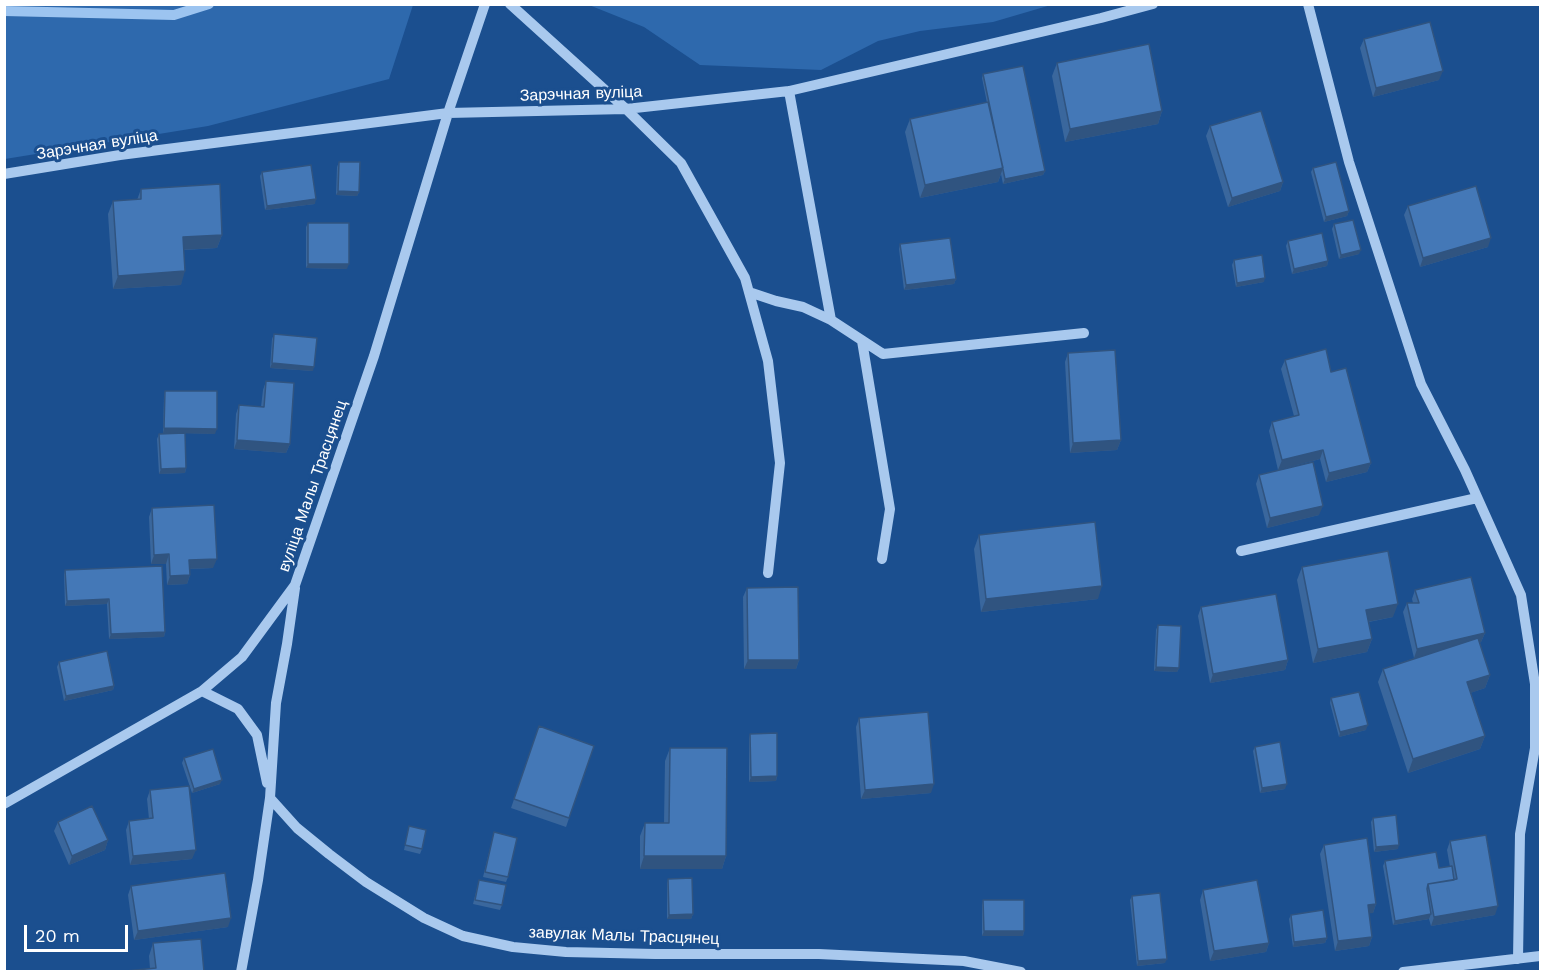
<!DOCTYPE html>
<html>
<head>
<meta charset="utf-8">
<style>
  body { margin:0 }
  #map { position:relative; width:1545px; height:976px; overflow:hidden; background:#1b4f8f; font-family:"Work Sans",sans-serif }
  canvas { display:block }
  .frame { position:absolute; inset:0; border:6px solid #fff; pointer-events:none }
  .scale { position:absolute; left:24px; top:925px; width:104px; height:27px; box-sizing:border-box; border:3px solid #fff; border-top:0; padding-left:8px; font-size:18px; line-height:21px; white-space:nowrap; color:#fff; -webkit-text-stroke:4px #1b4f8f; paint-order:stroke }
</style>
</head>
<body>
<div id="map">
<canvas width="1545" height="976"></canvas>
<div class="frame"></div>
<div class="scale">20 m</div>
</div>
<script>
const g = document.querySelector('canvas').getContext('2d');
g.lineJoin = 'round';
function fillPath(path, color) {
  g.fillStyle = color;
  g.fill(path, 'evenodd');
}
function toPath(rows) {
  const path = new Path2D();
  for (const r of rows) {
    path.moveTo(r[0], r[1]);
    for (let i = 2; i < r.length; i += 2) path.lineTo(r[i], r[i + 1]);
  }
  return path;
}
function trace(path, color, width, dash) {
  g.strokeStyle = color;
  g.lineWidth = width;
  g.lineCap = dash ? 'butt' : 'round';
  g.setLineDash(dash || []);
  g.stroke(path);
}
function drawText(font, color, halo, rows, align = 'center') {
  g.font = font + ' "Work Sans",sans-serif';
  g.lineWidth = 6;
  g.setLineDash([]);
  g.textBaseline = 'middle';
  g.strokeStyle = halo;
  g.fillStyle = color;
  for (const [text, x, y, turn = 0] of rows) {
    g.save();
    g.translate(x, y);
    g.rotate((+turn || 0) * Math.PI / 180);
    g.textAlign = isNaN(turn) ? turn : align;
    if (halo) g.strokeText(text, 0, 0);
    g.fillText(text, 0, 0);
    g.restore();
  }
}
fillPath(toPath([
  [5,4,413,4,413,5,389,79,208,126,5,159],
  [589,5,589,4,1051,5,993,22,920,31,878,41,821,70,700,65,644,27]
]), '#2e69ad');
trace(toPath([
  [4,11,174,15,209,4]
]), '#9cc4f0', 10);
trace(toPath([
  [510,4,626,109,681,163,745,278,768,361,780,463,768,573],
  [1308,4,1349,162,1421,384,1465,470,1521,595,1535,684,1535,748,1520,834,1518,959],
  [789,91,831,320,883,354,1084,333],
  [4,174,120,155,448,113,626,109,789,91,1101,18,1153,4],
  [749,292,776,301,803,307,831,320],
  [862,341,890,509,882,559],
  [1241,551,1477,498],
  [202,691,238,709,257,735,267,783],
  [270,798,297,828,329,854,366,882,424,918,463,936,513,947,566,952,655,954,819,954,964,961,1021,972],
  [4,804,202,691,242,657,295,585,374,356,448,113,485,4],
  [241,972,258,880,270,798,276,703,287,644,295,588],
  [1403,972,1540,956]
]), '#a9c9ee', 10);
fillPath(toPath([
  [1364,39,1439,80,1373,97,1360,48],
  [1057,63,1162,111,1158,124,1065,142,1052,76],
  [983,74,1045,171,1043,175,1003,184,1001,174,998,182,920,198,905,132,910,119,987,103,982,78],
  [1210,126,1283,182,1280,191,1228,207,1206,136],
  [339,162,359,192,357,196,336,195,337,167],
  [1313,168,1349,211,1347,216,1324,222,1311,172],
  [262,172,315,204,265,210,260,176],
  [141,189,222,235,217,248,184,250,181,285,113,289,108,214,113,201,137,200],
  [1408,206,1488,247,1420,267,1404,215],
  [308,223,347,269,306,268,306,227],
  [1334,224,1359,254,1339,259,1332,229],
  [1288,241,1328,261,1327,266,1292,274,1286,246],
  [900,244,956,279,954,284,904,290,899,249],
  [1234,260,1264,282,1236,287,1232,265],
  [274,334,313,371,270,368,272,339],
  [1068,353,1121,440,1117,450,1070,453,1065,362],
  [1285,360,1331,372,1371,463,1367,472,1326,482,1320,459,1278,470,1269,431,1272,422,1294,416,1281,369],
  [266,381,290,444,286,453,234,449,236,414,239,405,261,407,263,390],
  [165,391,215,434,185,433,186,468,185,473,159,474,157,439,159,434,180,433,163,433,164,395],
  [1259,475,1319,515,1267,528,1256,484],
  [152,508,213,568,190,569,190,575,187,584,167,585,166,564,151,564,149,517],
  [979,535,1098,599,981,612,974,549],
  [1302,567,1393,617,1369,622,1372,639,1367,652,1313,663,1297,580],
  [65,570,165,632,164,637,109,639,107,604,65,606,64,574],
  [747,588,799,660,796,669,744,669,743,597],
  [1415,590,1485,633,1481,642,1479,643,1490,675,1485,688,1470,693,1485,736,1480,749,1408,773,1378,682,1383,669,1421,656,1414,658,1403,612,1407,603,1413,603,1412,599],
  [1201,607,1288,660,1285,670,1210,683,1198,616],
  [1158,625,1179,668,1177,672,1154,671,1156,630],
  [59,662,114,686,113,690,64,701,57,667],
  [1331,698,1366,730,1339,737,1330,703],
  [859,718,931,793,861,799,856,727],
  [539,726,594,746,566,827,511,808],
  [750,734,777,776,776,781,749,782,749,738],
  [1255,747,1285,789,1260,793,1253,751],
  [670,748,726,856,722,869,640,869,640,836,645,823,664,823,665,761],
  [184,758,220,784,192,793,182,763],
  [150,790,192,859,130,865,126,830,129,821,149,819,147,799],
  [1373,818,1398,849,1374,852,1371,822],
  [58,822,108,840,105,850,69,865,54,831],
  [409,826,422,849,420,854,404,850],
  [494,832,508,877,506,882,483,877],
  [1450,841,1495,915,1431,926,1429,919,1393,925,1383,866,1385,861,1439,868,1450,867,1447,850],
  [1324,845,1376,904,1373,913,1369,913,1372,937,1369,946,1335,951,1320,854],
  [668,879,693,914,691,919,667,919,667,883],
  [479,880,502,905,500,910,473,904],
  [131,886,228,927,134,940,128,895],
  [1203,890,1269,943,1266,952,1210,961,1200,900],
  [1132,896,1165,963,1137,966,1130,900],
  [983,900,1024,931,1023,936,982,936,982,905],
  [1291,915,1327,938,1325,943,1293,947,1289,919],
  [153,943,204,972,150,969,149,956]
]), '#3a679d');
fillPath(toPath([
  [1443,71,1439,80,1373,97,1376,88],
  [1162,111,1158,124,1065,142,1070,129],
  [1003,168,998,182,920,198,925,185],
  [1045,171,1043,175,1003,184,1005,179],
  [1283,182,1280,191,1228,207,1232,198],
  [338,191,359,192,357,196,336,195],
  [316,199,315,204,265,210,267,206],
  [1349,211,1347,216,1324,222,1326,217],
  [222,235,217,248,179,250,183,237],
  [1491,238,1488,247,1420,267,1423,258],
  [1361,250,1359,254,1339,259,1341,255],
  [1328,261,1327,266,1292,274,1294,269],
  [308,264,349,264,347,269,306,268],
  [185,271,181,285,113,289,118,276],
  [1265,278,1264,282,1236,287,1237,283],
  [956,279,954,284,904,290,906,285],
  [272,363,314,367,313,371,270,368],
  [164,428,217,429,215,434,163,433],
  [237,440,290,444,286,453,234,449],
  [1121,440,1117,450,1070,453,1073,443],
  [1323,450,1320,459,1278,470,1282,460],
  [1371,463,1367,472,1326,482,1329,473],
  [186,468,185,473,159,474,161,469],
  [1323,506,1319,515,1267,528,1270,518],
  [169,554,166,564,151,564,154,555],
  [217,559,213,568,186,569,189,560],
  [190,575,187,584,167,585,170,576],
  [1102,586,1098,599,981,612,986,599],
  [109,599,107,604,65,606,67,601],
  [1398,604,1393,617,1362,623,1366,610],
  [165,632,164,637,109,639,111,634],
  [1485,633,1481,642,1414,658,1417,649],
  [1372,639,1367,652,1313,663,1318,649],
  [748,660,799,660,796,669,744,669],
  [1288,660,1285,670,1210,683,1213,674],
  [1156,667,1179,668,1177,672,1154,671],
  [1490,675,1485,688,1462,696,1467,682],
  [114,686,113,690,64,701,66,696],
  [1368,725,1366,730,1339,737,1340,732],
  [1485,736,1480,749,1408,773,1413,759],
  [777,776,776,781,749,782,751,777],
  [222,780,220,784,192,793,194,789],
  [934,784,931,793,861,799,865,790],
  [1287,784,1285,789,1260,793,1262,788],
  [108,840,105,850,69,865,72,856],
  [1399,845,1398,849,1374,852,1376,847],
  [196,850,192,859,130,865,133,856],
  [644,856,726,856,722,869,640,869],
  [1376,904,1373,913,1364,914,1368,905],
  [1498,906,1495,915,1431,926,1434,917],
  [693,914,691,919,667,919,669,915],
  [1431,914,1429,919,1393,925,1395,921],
  [231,918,228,927,134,940,138,931],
  [984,931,1024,931,1023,936,982,936],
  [1372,937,1369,946,1335,951,1338,941],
  [1327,938,1325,943,1293,947,1294,942],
  [1269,943,1266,952,1210,961,1214,951],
  [1167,959,1165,963,1137,966,1138,961]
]), '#305480');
const building = toPath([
  [1430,22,1443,71,1376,88,1364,39,1430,22],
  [1149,44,1162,111,1070,129,1057,63,1149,44],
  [1023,66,1045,171,1005,179,983,74,1023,66],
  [988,102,1003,168,925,185,910,119,988,102],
  [1261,111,1283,182,1232,198,1210,126,1261,111],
  [339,162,360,162,359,192,338,191,339,162],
  [1336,162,1349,211,1326,217,1313,168,1336,162],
  [311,165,316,199,267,206,262,172,311,165],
  [220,184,222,235,183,237,185,271,118,276,113,201,141,199,141,189,220,184],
  [1476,186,1491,238,1423,258,1408,206,1476,186],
  [1353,220,1361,250,1341,255,1334,224,1353,220],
  [308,223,349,223,349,264,308,264,308,223],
  [1322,233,1328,261,1294,269,1288,241,1322,233],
  [950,238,956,279,906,285,900,244,950,238],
  [1262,255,1265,278,1237,283,1234,260,1262,255],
  [274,334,317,338,314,367,272,363,274,334],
  [1326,349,1331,372,1346,368,1371,463,1329,473,1323,450,1282,460,1272,422,1299,415,1285,360,1326,349],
  [1115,350,1121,440,1073,443,1068,353,1115,350],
  [266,381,294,383,290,444,237,440,239,405,264,407,266,381],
  [165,391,217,391,217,429,164,428,165,391],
  [185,433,186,468,161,469,159,434,185,433],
  [1313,462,1323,506,1270,518,1259,475,1313,462],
  [214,505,217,559,189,560,190,575,170,576,169,554,154,555,152,508,214,505],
  [1095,522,1102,586,986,599,979,535,1095,522],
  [1388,551,1398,604,1366,610,1372,639,1318,649,1302,567,1388,551],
  [162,566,165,632,111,634,109,599,67,601,65,570,162,566],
  [1471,577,1485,633,1417,649,1407,603,1419,603,1415,590,1471,577],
  [798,587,799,660,748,660,747,588,798,587],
  [1276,594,1288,660,1213,674,1201,607,1276,594],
  [1158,625,1181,626,1179,668,1156,667,1158,625],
  [1478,638,1490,675,1467,682,1485,736,1413,759,1383,669,1478,638],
  [107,651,114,686,66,696,59,662,107,651],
  [1359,692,1368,725,1340,732,1331,698,1359,692],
  [928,712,934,784,865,790,859,718,928,712],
  [539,726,594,746,569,818,514,799,539,726],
  [777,733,777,776,751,777,750,734,777,733],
  [1280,742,1287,784,1262,788,1255,747,1280,742],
  [670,748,727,748,726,856,644,856,645,823,669,823,670,748],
  [213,749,222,780,194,789,184,758,213,749],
  [189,786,196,850,133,856,129,821,153,818,150,790,189,786],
  [92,806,108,840,72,856,58,822,92,806],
  [1396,815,1399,845,1376,847,1373,818,1396,815],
  [409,826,426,830,422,849,405,845,409,826],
  [494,832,517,838,508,877,485,872,494,832],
  [1486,835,1498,906,1434,917,1428,884,1457,879,1450,841,1486,835],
  [1367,838,1376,904,1368,905,1372,937,1338,941,1324,845,1367,838],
  [1436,852,1439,868,1452,866,1454,880,1428,884,1427,889,1431,914,1395,921,1385,861,1436,852],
  [225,873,231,918,138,931,131,886,225,873],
  [692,878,693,914,669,915,668,879,692,878],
  [479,880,506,885,502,905,475,900,479,880],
  [1257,880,1269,943,1214,951,1203,890,1257,880],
  [1160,893,1167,959,1138,961,1132,896,1160,893],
  [983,900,1024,900,1024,931,984,931,983,900],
  [1323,910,1327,938,1294,942,1291,915,1323,910],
  [201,939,204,972,116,972,156,968,153,943,201,939]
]);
fillPath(building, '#4478b7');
trace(building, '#305480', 1.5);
drawText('16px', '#fff', '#1b4f8f', [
  ["Зарэчная вуліца",581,94,-2],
  ["Зарэчная вуліца",97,145,-9],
  ["вуліца Малы Трасцянец",313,486,-71],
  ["завулак Малы Трасцянец",624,936,2]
]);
</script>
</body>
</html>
